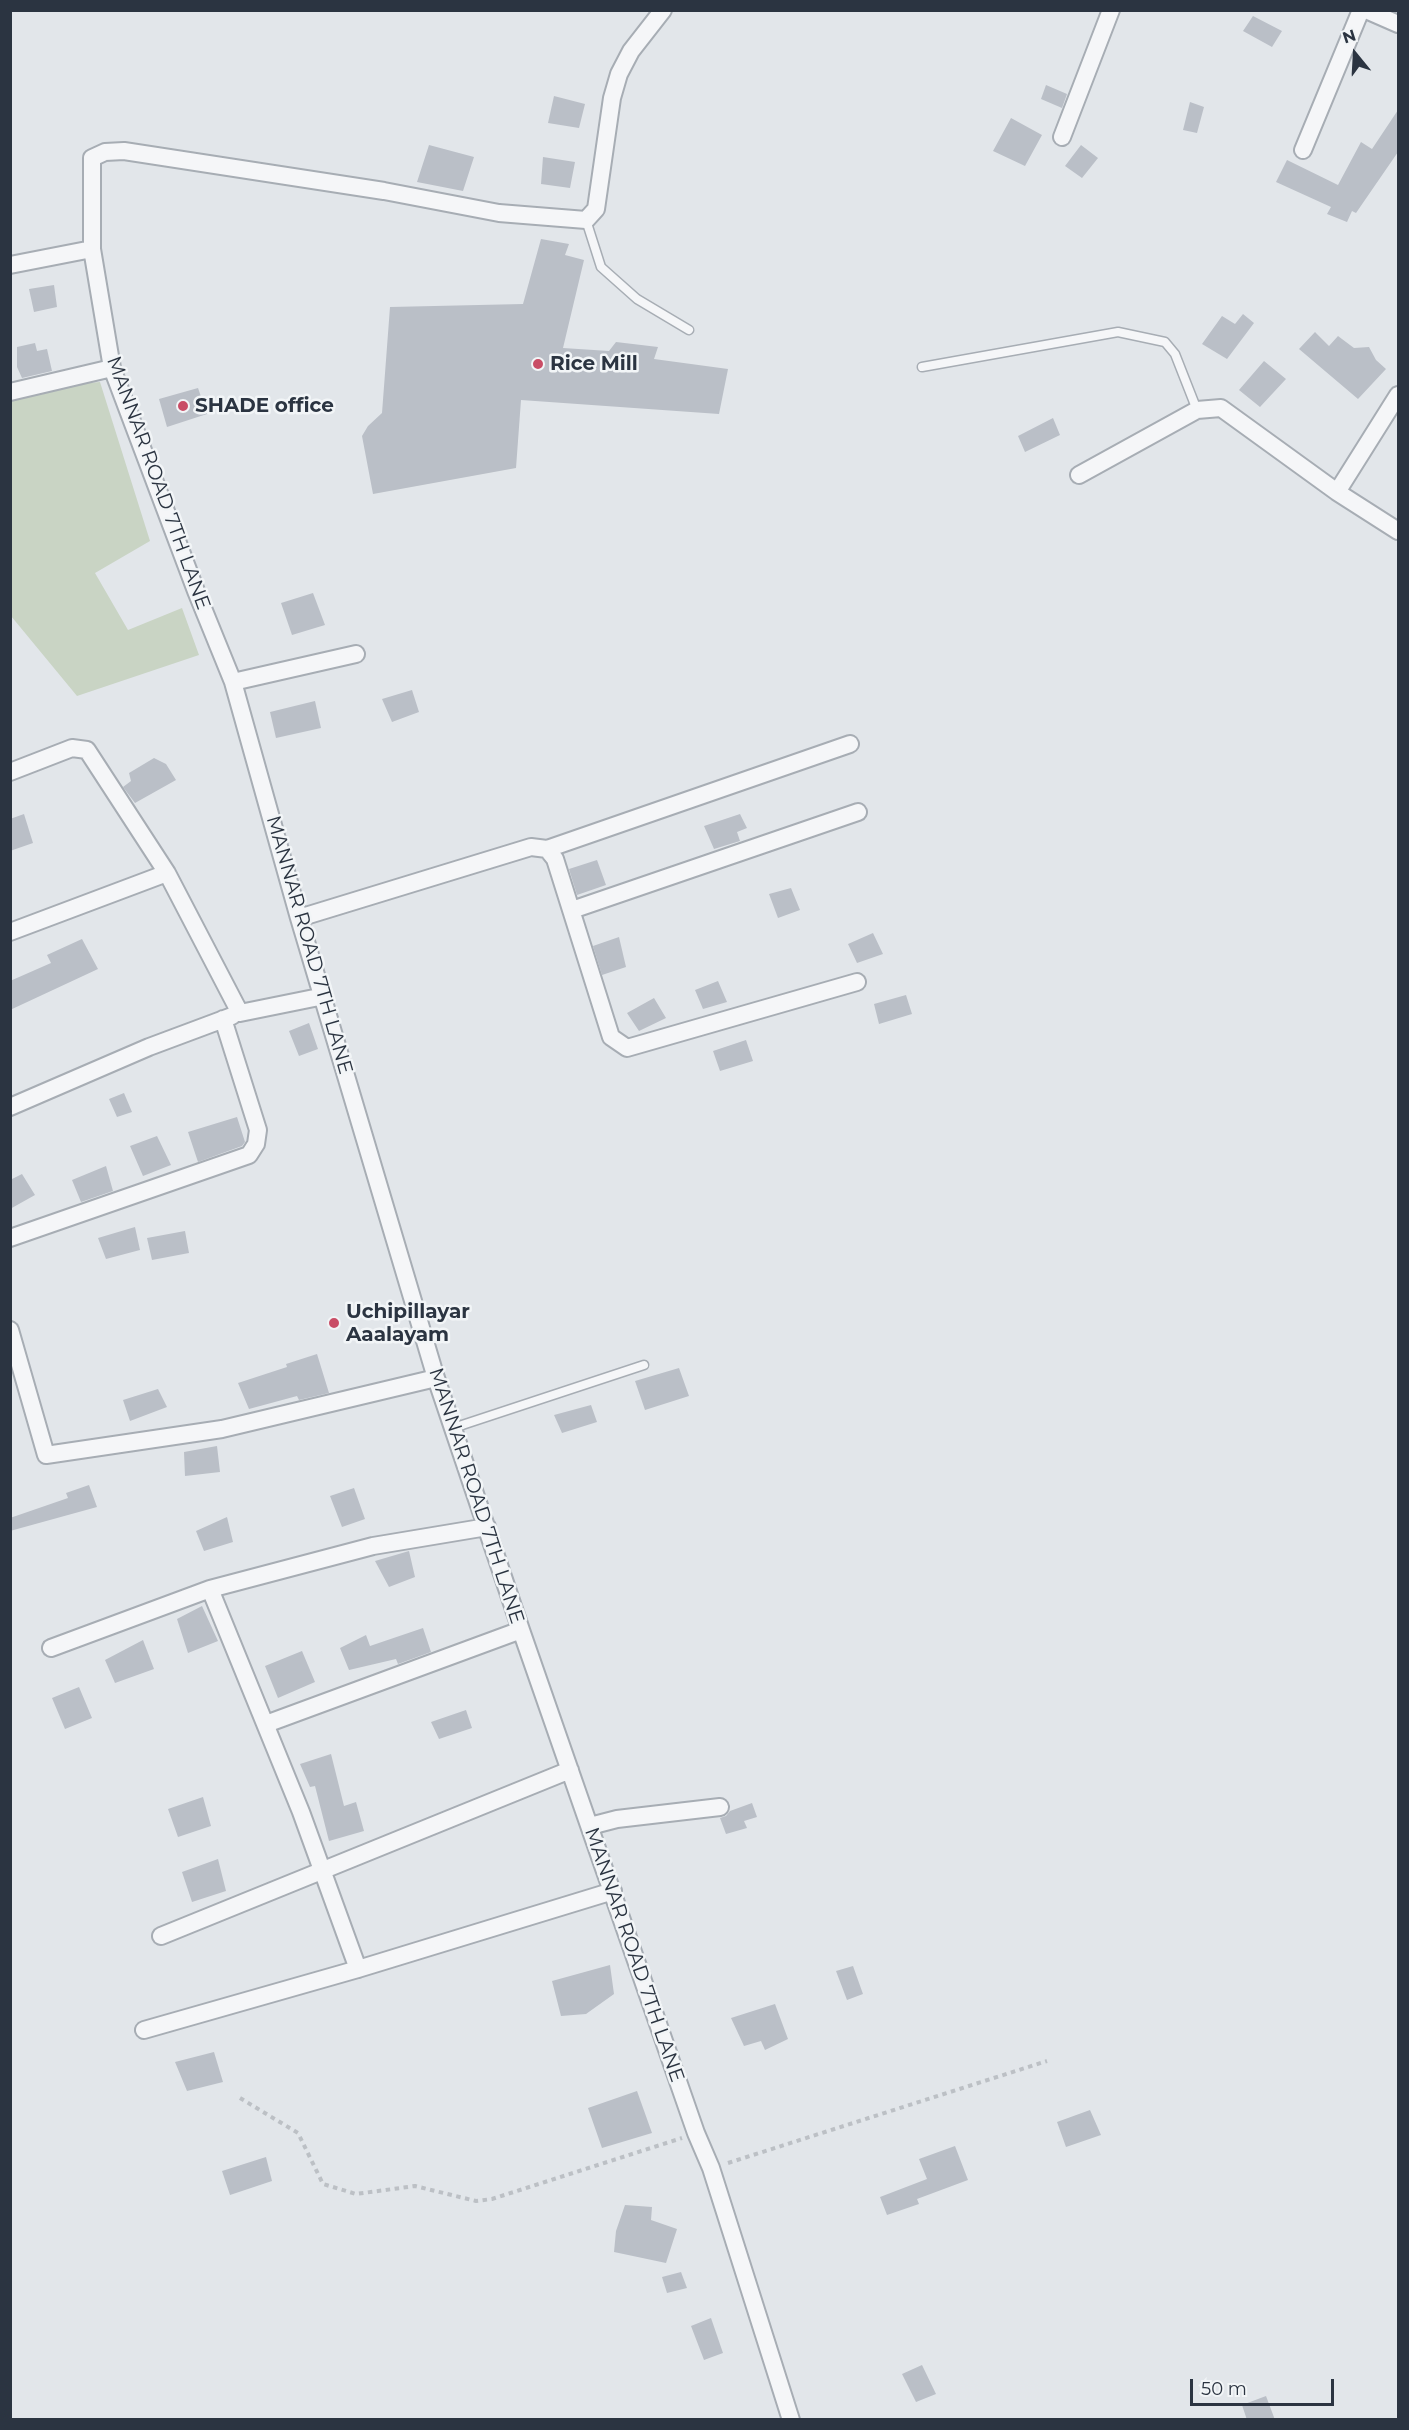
<!DOCTYPE html>
<html>
<head>
<meta charset="utf-8">
<style>
  body { margin:0 }
  #map { position:relative; width:1409px; height:2430px; overflow:hidden; background:#e2e6ea; font-family:Montserrat,sans-serif }
  canvas { display:block }
  .frame { position:absolute; inset:0; border:12px solid #2b3441; pointer-events:none }
  .north { position:absolute; left:1325px; top:24px; width:60px; height:60px; -webkit-text-stroke:4px #f2f5f7; paint-order:stroke; rotate:342deg; font-size:16px; font-weight:700; line-height:24px; text-align:center; color:#2b3441 }
  .north::after { content:''; display:block; margin:auto; width:21px; height:27px; background:#2b3441; clip-path:polygon(50% 0,100% 100%,50% 72%,0 100%) }
  .scale { position:absolute; left:1190px; top:2379px; width:144px; height:27px; box-sizing:border-box; border:3px solid #2b3441; border-top:0; padding-left:8px; font-size:18px; line-height:21px; white-space:nowrap; color:#2b3441; -webkit-text-stroke:4px #f2f5f7; paint-order:stroke }
</style>
</head>
<body>
<div id="map">
<canvas width="1409" height="2430"></canvas>
<div class="frame"></div>
<div class="north">N</div>
<div class="scale">50 m</div>
</div>
<script>
const g = document.querySelector('canvas').getContext('2d');
g.lineJoin = 'round';
function fillPath(path, color) {
  g.fillStyle = color;
  g.fill(path, 'evenodd');
}
function toPath(rows) {
  const path = new Path2D();
  for (const r of rows) {
    path.moveTo(r[0], r[1]);
    for (let i = 2; i < r.length; i += 2) path.lineTo(r[i], r[i + 1]);
  }
  return path;
}
function trace(path, color, width, dash) {
  g.strokeStyle = color;
  g.lineWidth = width;
  g.lineCap = dash ? 'butt' : 'round';
  g.setLineDash(dash || []);
  g.stroke(path);
}
function drawText(font, color, halo, rows, align = 'center') {
  g.font = font + ' Montserrat,sans-serif';
  g.lineWidth = 5;
  g.setLineDash([]);
  g.textBaseline = 'middle';
  g.strokeStyle = halo;
  g.fillStyle = color;
  for (const [text, x, y, turn = 0] of rows) {
    g.save();
    g.translate(x, y);
    g.rotate((+turn || 0) * Math.PI / 180);
    g.textAlign = isNaN(turn) ? turn : align;
    if (halo) g.strokeText(text, 0, 0);
    g.fillText(text, 0, 0);
    g.restore();
  }
}
fillPath(toPath([
  [100,382,150,541,95,573,128,630,182,608,199,655,77,696,11,616,11,396,45,387]
]), '#c9d4c4');
fillPath(toPath([
  [1253,16,1282,31,1272,47,1243,31],
  [1046,85,1067,94,1062,108,1041,99],
  [554,96,585,104,579,128,548,123],
  [1190,102,1204,107,1197,133,1183,130],
  [1398,110,1398,152,1356,213,1352,211,1347,222,1327,214,1331,207,1276,182,1287,160,1338,185,1361,142,1372,149],
  [1011,118,1042,135,1025,166,993,151],
  [429,145,474,157,463,191,417,182],
  [1081,145,1098,158,1082,178,1065,166],
  [543,157,575,162,570,188,541,184],
  [541,239,569,244,565,255,584,260,563,348,609,351,616,342,658,347,654,359,728,369,719,414,521,400,516,468,373,494,362,436,368,426,382,413,390,307,523,304],
  [54,285,57,307,34,312,29,289],
  [1243,314,1254,323,1227,359,1202,344,1222,316,1235,324],
  [1315,332,1329,346,1338,336,1354,348,1369,347,1376,360,1386,369,1358,399,1299,349],
  [35,343,37,351,47,349,52,371,22,378,17,367,17,347],
  [1264,361,1286,379,1260,407,1239,390],
  [198,388,207,414,167,427,159,399],
  [1053,418,1060,435,1025,452,1018,436],
  [313,593,325,625,292,635,281,603],
  [412,690,419,712,392,722,382,699],
  [315,701,321,728,276,738,270,712],
  [154,758,166,764,176,780,135,803,123,787,131,781,129,773],
  [24,814,33,843,10,851,10,819],
  [740,814,747,828,737,832,740,841,714,849,704,826],
  [597,860,606,885,577,895,569,869],
  [791,888,800,910,778,918,769,894],
  [873,933,883,954,857,963,848,944],
  [619,937,626,967,602,975,593,946],
  [82,939,98,969,10,1010,10,981,51,963,47,955],
  [718,981,727,1002,703,1009,695,990],
  [906,995,912,1014,879,1024,874,1004],
  [654,998,666,1018,639,1031,627,1013],
  [309,1023,318,1049,299,1056,289,1031],
  [746,1040,753,1061,720,1071,713,1051],
  [124,1093,132,1112,117,1117,109,1099],
  [237,1117,245,1142,242,1146,198,1162,188,1132],
  [157,1136,171,1165,143,1176,130,1146],
  [106,1166,113,1191,81,1202,72,1180],
  [22,1174,35,1195,10,1209,10,1180],
  [135,1227,140,1250,106,1259,98,1238],
  [185,1231,189,1253,152,1260,147,1238],
  [317,1354,329,1393,299,1400,297,1396,249,1409,238,1383,287,1367,286,1364],
  [679,1368,689,1396,645,1410,635,1381],
  [158,1389,167,1407,130,1421,123,1400],
  [591,1405,597,1422,562,1433,554,1415],
  [217,1446,220,1472,185,1476,184,1452],
  [89,1485,97,1507,10,1531,10,1518,68,1498,66,1493],
  [354,1488,365,1519,342,1527,330,1496],
  [227,1517,233,1542,204,1551,196,1531],
  [409,1551,415,1577,389,1587,375,1561],
  [202,1606,218,1641,188,1653,177,1619],
  [423,1628,431,1652,398,1664,396,1659,349,1670,340,1648,366,1635,370,1646],
  [143,1640,154,1669,115,1683,105,1660],
  [302,1651,315,1682,278,1698,265,1666],
  [79,1687,92,1718,65,1729,52,1698],
  [466,1710,472,1728,439,1739,431,1722],
  [331,1754,344,1806,356,1802,364,1831,329,1841,315,1786,310,1787,300,1764],
  [203,1797,211,1826,178,1837,168,1809],
  [752,1803,757,1817,744,1821,747,1828,726,1834,720,1818,726,1816,730,1811],
  [218,1859,226,1891,192,1902,182,1872],
  [610,1965,614,1994,586,2014,561,2016,552,1981],
  [853,1966,863,1994,847,2000,836,1971],
  [775,2004,788,2039,765,2050,761,2041,744,2046,731,2018],
  [214,2052,223,2082,187,2091,175,2062],
  [637,2091,652,2133,602,2148,588,2108],
  [1090,2110,1101,2135,1066,2147,1057,2122],
  [955,2146,968,2180,917,2199,919,2204,887,2215,880,2197,927,2179,919,2159],
  [266,2157,272,2181,230,2195,222,2171],
  [625,2205,652,2207,651,2220,677,2229,666,2263,614,2252,616,2231],
  [681,2272,687,2288,667,2293,662,2277],
  [711,2318,723,2353,704,2360,691,2326],
  [922,2365,936,2394,916,2402,902,2374],
  [1266,2396,1275,2420,1247,2420,1242,2405]
]), '#babfc7');
const service = toPath([
  [586,220,601,267,637,299,689,330],
  [922,367,1118,332,1165,342,1175,354,1197,410],
  [453,1428,644,1365]
]);
const minor = toPath([
  [663,10,631,51,619,74,612,98,596,209,586,220,499,213,384,191,124,151,105,152,92,158,92,249,112,368,196,591,233,682,299,918,436,1378,521,1630,696,2133,711,2168,791,2420],
  [1366,10,1398,24],
  [1062,137,1111,10],
  [1303,150,1361,10],
  [10,265,92,249],
  [10,392,112,368],
  [1398,395,1337,492,1398,531],
  [1079,475,1197,410,1221,408,1337,492],
  [233,682,356,654],
  [10,772,72,748,87,750,167,873,240,1013,324,996],
  [547,849,850,744],
  [572,910,858,812],
  [299,918,531,847,547,849,555,859,611,1037,627,1048,857,982],
  [10,932,167,873],
  [10,1107,149,1047,232,1016],
  [10,1238,249,1155,256,1144,258,1130,223,1019],
  [10,1330,46,1455,222,1429,436,1378],
  [210,1589,301,1812,358,1969],
  [51,1648,210,1589,373,1546,487,1527],
  [266,1724,521,1630],
  [590,1826,617,1819,720,1807],
  [161,1936,570,1770],
  [144,2030,358,1969,613,1891]
]);
trace(service, '#a7adb4', 11);
trace(minor, '#a7adb4', 20);
trace(toPath([
  [240,2098,298,2133,323,2184,356,2194,415,2186,476,2201,492,2199,682,2138],
  [728,2163,1047,2061]
]), '#bcc0c5', 4, [4.5, 4.5]);
trace(service, '#f5f6f8', 8);
trace(minor, '#f5f6f8', 16);
for (const [x, y, r, color] of [
  [538,364,6,"#c94d66"],
  [183,406,6,"#c94d66"],
  [334,1323,6,"#c94d66"]
]) {
  const dot = new Path2D();
  dot.arc(x, y, r, 0, 2 * Math.PI);
  g.fillStyle = color;
  g.fill(dot);
  trace(dot, '#f2f5f7', 2);
}
drawText('bold 20px', '#2b3441', '#f2f5f7', [
  ["Rice Mill",550,364],
  ["SHADE office",195,406],
  ["Uchipillayar",346,1312],
  ["Aaalayam",346,1335]
], 'left');
drawText('20px', '#2b3441', '#f2f5f7', [
  ["MANNAR ROAD 7TH LANE",158,483,70],
  ["MANNAR ROAD 7TH LANE",309,945,74],
  ["MANNAR ROAD 7TH LANE",476,1496,72],
  ["MANNAR ROAD 7TH LANE",634,1955,71]
]);
</script>
</body>
</html>
